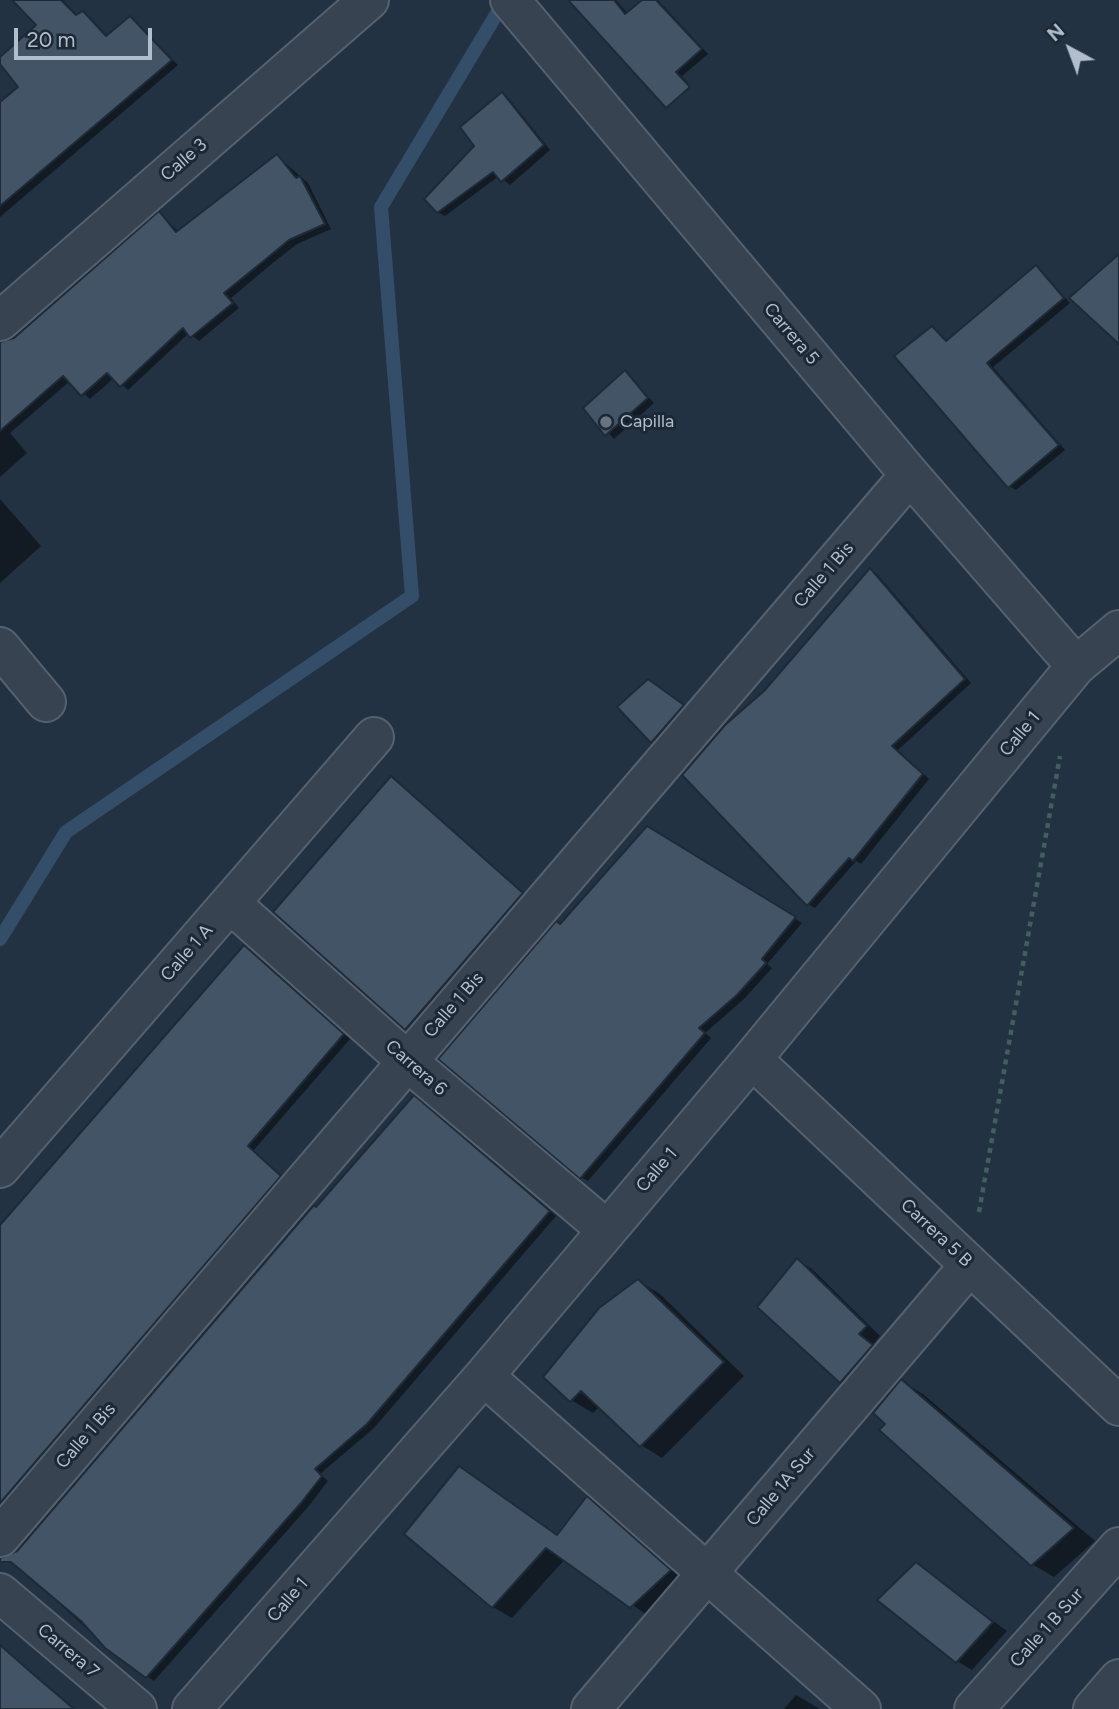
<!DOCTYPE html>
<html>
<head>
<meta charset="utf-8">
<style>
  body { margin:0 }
  #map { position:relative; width:1119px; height:1709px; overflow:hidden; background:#223242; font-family:Figtree,sans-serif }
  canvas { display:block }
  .north { position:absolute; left:1035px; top:14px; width:70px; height:70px; -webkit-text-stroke:5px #1c2836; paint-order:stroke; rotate:319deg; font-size:19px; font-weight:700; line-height:28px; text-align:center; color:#b3becc }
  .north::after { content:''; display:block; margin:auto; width:24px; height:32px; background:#b3becc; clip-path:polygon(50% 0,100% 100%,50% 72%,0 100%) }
  .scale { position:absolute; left:14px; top:28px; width:138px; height:32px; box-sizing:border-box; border:4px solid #b3becc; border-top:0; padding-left:9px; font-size:21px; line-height:24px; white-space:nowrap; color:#b3becc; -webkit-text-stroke:5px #1c2836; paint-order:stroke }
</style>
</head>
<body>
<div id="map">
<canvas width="1119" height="1709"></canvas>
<div class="north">N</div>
<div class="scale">20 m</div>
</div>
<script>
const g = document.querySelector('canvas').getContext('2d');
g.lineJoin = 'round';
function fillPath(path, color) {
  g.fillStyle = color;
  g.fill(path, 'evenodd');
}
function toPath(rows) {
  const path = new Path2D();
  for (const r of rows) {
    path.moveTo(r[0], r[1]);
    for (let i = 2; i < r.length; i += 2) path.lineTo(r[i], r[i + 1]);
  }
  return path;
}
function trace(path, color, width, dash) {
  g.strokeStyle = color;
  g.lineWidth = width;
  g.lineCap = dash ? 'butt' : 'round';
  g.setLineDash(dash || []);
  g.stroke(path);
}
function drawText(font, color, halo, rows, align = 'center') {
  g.font = font + ' Figtree,sans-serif';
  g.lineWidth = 6;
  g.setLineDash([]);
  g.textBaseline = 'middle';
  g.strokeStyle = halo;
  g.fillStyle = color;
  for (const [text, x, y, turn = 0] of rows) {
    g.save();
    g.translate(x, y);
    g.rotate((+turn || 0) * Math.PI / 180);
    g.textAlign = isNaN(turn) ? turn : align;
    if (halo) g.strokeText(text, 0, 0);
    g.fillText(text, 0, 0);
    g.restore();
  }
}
fillPath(toPath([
  [15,0,63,0,78,16,83,13,90,17,108,37,130,18,178,65,0,217,0,105,20,87,0,59,39,25],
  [591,0,616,0,628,14,645,0,658,0,708,54,682,76,688,83,667,102],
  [502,95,509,99,550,150,510,185,499,176,445,216,438,212],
  [277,156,308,183,331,229,297,244,274,262,231,298,239,308,199,341,189,333,128,390,114,378,90,399,70,381,10,433,27,453,0,477,0,344,15,339,160,213,179,232],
  [1036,268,1070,303,993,367,1065,450,1016,490,1009,486,932,328,948,341],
  [626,373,654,403,614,439,585,408],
  [0,499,41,546,0,583],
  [870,570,877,574,971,683,898,750,929,779,861,864,856,861,815,908,808,904,765,692],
  [655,686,690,711,659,746,620,707],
  [392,778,529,898,413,1033,275,912],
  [647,828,802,923,767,964,772,968,744,999,705,1033,711,1038,588,1181,581,1177,561,926],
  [244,947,350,1039,253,1151,287,1181,0,1515,0,1228],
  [421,1101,556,1216,374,1428,320,1474,328,1481,308,1507,154,1681,106,1646,12,1561,13,1555,314,1207,317,1209],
  [797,1260,812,1269,880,1336,873,1344,886,1355,856,1390,841,1382,760,1307],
  [638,1281,660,1294,744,1376,662,1458,641,1445,600,1406,593,1413,571,1400],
  [902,1381,923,1394,1095,1541,1054,1577,1032,1564,888,1424],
  [459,1468,558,1536,587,1498,606,1509,689,1582,650,1617,565,1559,512,1618,493,1607,406,1533],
  [916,1565,1007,1631,972,1670,957,1661],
  [796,1695,818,1708,819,1709,784,1709]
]), '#0007');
trace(toPath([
  [0,939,66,832,412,596,381,207,505,0]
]), '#344e6a', 14);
const building = toPath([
  [12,0,61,0,76,15,83,11,106,36,130,16,172,60,0,206,0,102,18,87,0,64,0,57,36,25,12,0],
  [568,0,614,0,625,14,642,0,656,0,702,49,676,72,690,87,666,108,568,0],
  [502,92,544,145,501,182,493,172,437,213,424,199,474,146,460,127,502,92],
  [277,154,296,178,300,176,325,224,289,240,266,259,224,293,233,303,190,338,183,328,120,387,107,373,81,396,63,376,0,431,0,342,14,338,159,211,176,232,277,154],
  [1119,254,1119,344,1069,298,1119,254],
  [1036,265,1064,298,987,363,1059,445,1008,488,894,356,932,326,946,341,1036,265],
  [625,370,648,398,605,436,583,408,625,370],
  [870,568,965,679,892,746,923,774,853,861,849,858,807,906,682,775,725,725,764,691,870,568],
  [648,679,684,705,651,743,617,707,648,679],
  [391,776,523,893,405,1030,273,912,391,776],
  [647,826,796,917,762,959,766,963,737,995,699,1028,705,1033,580,1179,438,1059,556,921,560,924,647,826],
  [244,945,344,1034,248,1146,281,1176,0,1503,0,1225,244,945],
  [414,1095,550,1211,367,1424,315,1469,322,1476,301,1503,146,1678,105,1648,81,1621,11,1562,0,1562,0,1558,17,1551,314,1205,316,1207,414,1095],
  [797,1258,867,1326,859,1334,873,1345,840,1383,757,1307,797,1258],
  [638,1279,724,1362,640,1447,581,1391,570,1402,543,1377,599,1308,638,1279],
  [901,1379,1074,1528,1031,1566,879,1430,885,1424,873,1413,901,1379],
  [459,1466,557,1535,587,1496,671,1570,630,1608,546,1548,492,1608,404,1534,459,1466],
  [916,1562,993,1622,956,1663,877,1600,916,1562],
  [0,1645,33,1674,74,1709,0,1709,0,1645]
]);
fillPath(building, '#435466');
trace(building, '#1e2a38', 2);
const minor = toPath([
  [510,0,910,475,1076,666],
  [0,321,369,0],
  [0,647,46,702],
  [230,903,407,1061,606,1229],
  [752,1059,1119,1406],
  [0,1168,374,737],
  [484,1376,861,1709],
  [0,1537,910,475],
  [0,1593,137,1709],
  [192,1709,484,1376,752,1059,1076,666,1119,630],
  [591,1709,970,1265],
  [974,1709,1119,1547],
  [1093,1709,1119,1679]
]);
trace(minor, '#55616f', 42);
trace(toPath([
  [979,1212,1060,756]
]), '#435e5f', 4.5, [5, 5]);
trace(minor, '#374351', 38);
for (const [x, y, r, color] of [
  [606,422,7,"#6b7280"]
]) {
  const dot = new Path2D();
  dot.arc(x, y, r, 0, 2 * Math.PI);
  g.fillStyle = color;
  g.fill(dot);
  trace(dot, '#1c2836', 2.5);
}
drawText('18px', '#b3becc', '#1c2836', [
  ["Calle 3",184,160,-41],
  ["Carrera 5",791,334,50],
  ["Calle 1 Bis",824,575,-49],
  ["Calle 1",1020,734,-50],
  ["Calle 1 A",187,953,-49],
  ["Calle 1 Bis",454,1005,-49],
  ["Carrera 6",416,1068,41],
  ["Calle 1",657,1170,-49],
  ["Carrera 5 B",936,1233,43],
  ["Calle 1 Bis",86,1436,-49],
  ["Calle 1A Sur",781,1487,-50],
  ["Calle 1",288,1600,-49],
  ["Calle 1 B Sur",1047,1628,-48],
  ["Carrera 7",68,1651,40]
]);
drawText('18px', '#b3becc', '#1c2836', [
  ["Capilla",620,422]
], 'left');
</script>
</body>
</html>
